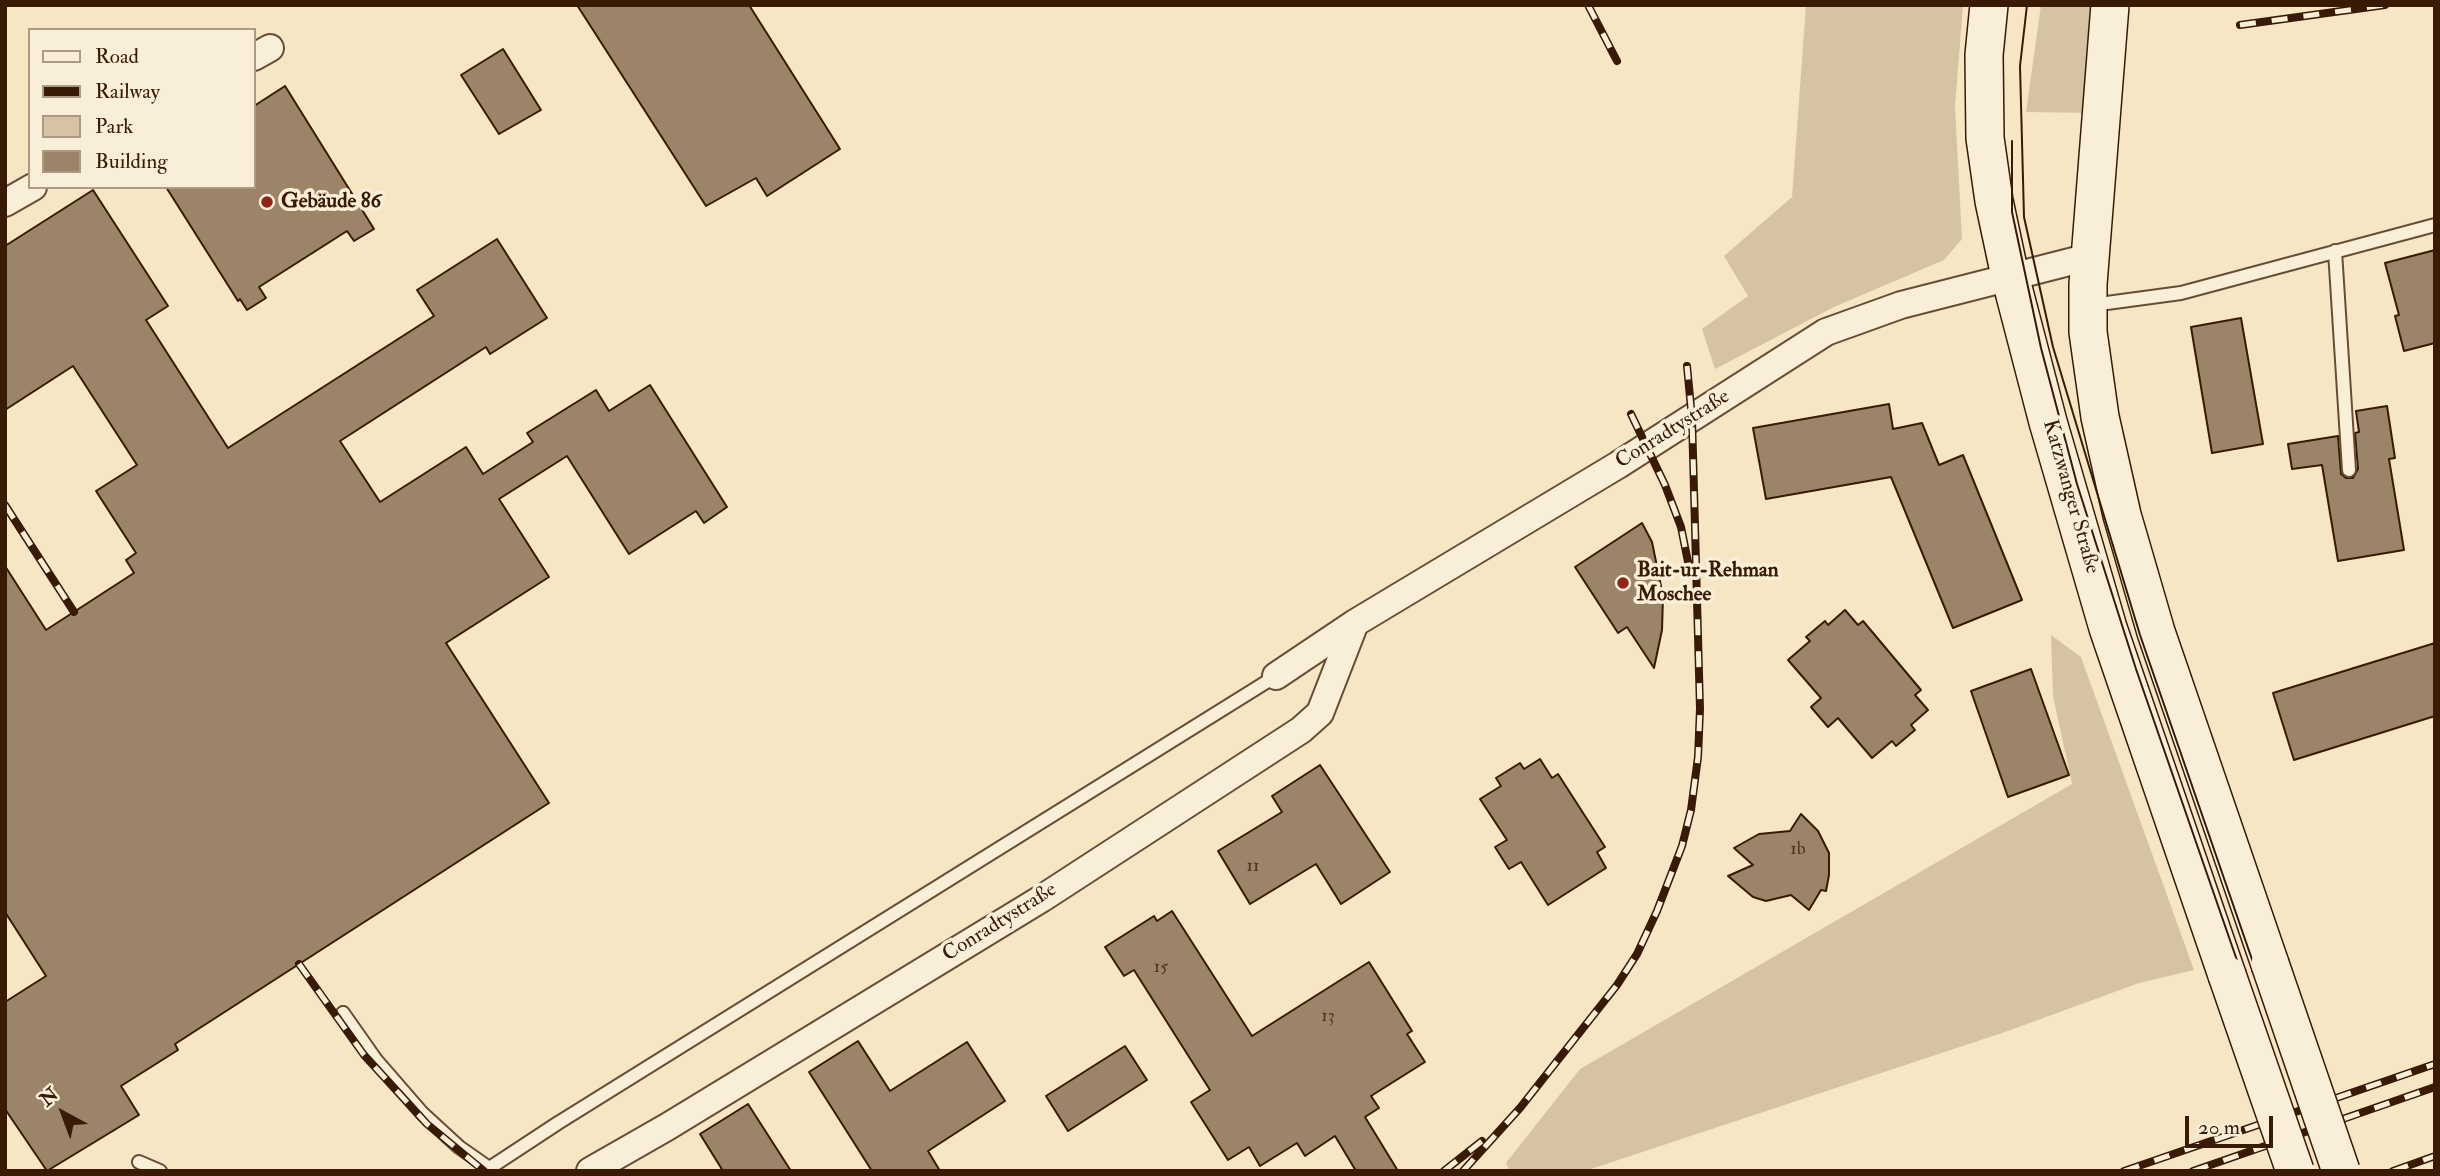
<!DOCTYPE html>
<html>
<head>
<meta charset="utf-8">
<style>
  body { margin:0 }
  #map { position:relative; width:2440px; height:1176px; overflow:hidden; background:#f6e6c4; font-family:"IM FELL Double Pica",serif }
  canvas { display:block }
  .frame { position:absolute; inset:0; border:7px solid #381a05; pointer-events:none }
  .legend { position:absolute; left:28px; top:28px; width:228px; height:161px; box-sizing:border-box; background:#f9efd9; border:2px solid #ac9a84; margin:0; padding:9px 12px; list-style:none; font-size:21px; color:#381a05 }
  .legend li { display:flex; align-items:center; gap:14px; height:35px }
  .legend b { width:35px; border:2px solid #ac9a84 }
  .north { position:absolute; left:28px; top:1078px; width:70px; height:70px; -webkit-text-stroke:5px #f9efd9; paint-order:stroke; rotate:319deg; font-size:19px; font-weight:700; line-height:28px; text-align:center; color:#381a05 }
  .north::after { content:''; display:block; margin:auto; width:24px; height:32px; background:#381a05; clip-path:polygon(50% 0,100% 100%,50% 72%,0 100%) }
  .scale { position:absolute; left:2185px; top:1116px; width:88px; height:32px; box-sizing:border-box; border:4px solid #381a05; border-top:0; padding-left:9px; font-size:21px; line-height:24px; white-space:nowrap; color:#381a05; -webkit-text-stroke:5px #f9efd9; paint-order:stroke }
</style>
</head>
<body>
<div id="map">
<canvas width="2440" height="1176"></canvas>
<div class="frame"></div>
<ul class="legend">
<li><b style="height:9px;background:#f9efd9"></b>Road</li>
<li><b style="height:9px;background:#381a05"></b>Railway</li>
<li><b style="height:19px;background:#d6c3a4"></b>Park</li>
<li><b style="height:19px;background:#9b8468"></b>Building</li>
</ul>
<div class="north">N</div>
<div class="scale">20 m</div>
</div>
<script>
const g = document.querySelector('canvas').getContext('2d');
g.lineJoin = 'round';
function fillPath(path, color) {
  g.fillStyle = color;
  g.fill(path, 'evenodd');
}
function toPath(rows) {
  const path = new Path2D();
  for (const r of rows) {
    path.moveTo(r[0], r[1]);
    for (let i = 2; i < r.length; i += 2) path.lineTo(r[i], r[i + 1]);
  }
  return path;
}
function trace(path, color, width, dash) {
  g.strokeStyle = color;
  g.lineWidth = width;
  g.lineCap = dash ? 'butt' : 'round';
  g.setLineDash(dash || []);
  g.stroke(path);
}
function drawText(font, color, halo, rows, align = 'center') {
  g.font = font + ' "IM FELL Double Pica",serif';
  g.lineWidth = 7;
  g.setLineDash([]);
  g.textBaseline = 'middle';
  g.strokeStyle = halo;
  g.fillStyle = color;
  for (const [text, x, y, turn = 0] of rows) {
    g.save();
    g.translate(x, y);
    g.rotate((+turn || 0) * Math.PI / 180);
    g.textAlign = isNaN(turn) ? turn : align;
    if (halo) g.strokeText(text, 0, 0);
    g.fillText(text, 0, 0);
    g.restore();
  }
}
fillPath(toPath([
  [1806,5,1963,5,1955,107,1962,239,1944,260,1834,307,1715,369,1702,329,1748,296,1724,256,1792,197],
  [2041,5,2100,5,2094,113,2026,112],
  [2051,635,2081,657,2194,970,2139,983,2005,1032,1585,1171,1510,1171,1506,1163,1580,1069,2072,784,2053,696]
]), '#d6c3a4');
const building = toPath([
  [577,5,749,5,840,149,767,196,756,178,706,206,577,5],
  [503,49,541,110,499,134,461,75,503,49],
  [285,86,374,229,354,241,347,231,259,287,266,298,247,310,240,299,238,301,166,187,254,187,254,106,285,86],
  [93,190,168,306,146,320,228,448,434,316,417,290,497,239,547,318,490,354,486,347,340,441,380,502,466,447,483,474,533,442,527,433,596,390,609,411,650,385,727,507,704,523,696,511,629,554,567,456,499,499,549,577,446,643,549,803,175,1044,178,1050,121,1086,139,1115,47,1171,5,1109,5,1002,46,976,5,912,5,566,46,630,134,573,126,560,136,553,96,491,137,465,73,366,5,410,5,246,93,190],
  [2435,250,2435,343,2404,351,2395,316,2399,315,2385,263,2435,250],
  [2241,318,2263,444,2212,453,2191,327,2241,318],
  [1889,404,1893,429,1922,423,1939,465,1963,455,2022,600,1953,628,1891,477,1766,499,1753,428,1889,404],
  [2387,406,2395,458,2389,459,2404,550,2338,561,2322,465,2292,469,2288,444,2338,436,2341,474,2346,478,2353,478,2358,469,2355,433,2359,432,2356,411,2387,406],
  [1642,523,1652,542,1663,596,1662,630,1654,668,1627,627,1618,633,1575,567,1642,523],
  [1845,610,1858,625,1863,621,1921,690,1915,695,1928,710,1911,725,1915,730,1896,746,1892,741,1872,758,1838,718,1828,727,1811,707,1821,698,1788,660,1810,641,1806,637,1825,621,1828,625,1845,610],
  [2435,643,2435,716,2294,760,2273,693,2435,643],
  [2031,669,2069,775,2008,797,1971,691,2031,669],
  [1540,759,1552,778,1558,774,1605,847,1597,852,1606,868,1548,905,1521,862,1509,869,1495,847,1507,840,1480,799,1501,786,1496,778,1520,763,1524,769,1540,759],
  [1320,765,1390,872,1341,904,1316,864,1250,904,1218,851,1282,812,1272,796,1320,765],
  [1801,814,1818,831,1829,853,1829,875,1826,891,1821,890,1809,910,1791,895,1766,901,1753,897,1728,876,1753,865,1734,848,1759,834,1790,831,1801,814],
  [1172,911,1252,1036,1369,962,1412,1031,1407,1034,1425,1062,1371,1096,1379,1108,1365,1117,1398,1171,1356,1171,1335,1136,1305,1156,1297,1143,1260,1166,1249,1147,1228,1160,1191,1102,1210,1090,1134,970,1124,976,1105,947,1154,916,1157,921,1172,911],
  [858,1041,890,1091,967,1042,1005,1101,928,1151,940,1171,872,1171,809,1072,858,1041],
  [1125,1046,1147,1080,1068,1131,1046,1096,1125,1046],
  [748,1104,791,1171,723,1171,700,1134,748,1104]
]);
fillPath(building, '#9b8468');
trace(building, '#381a05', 2);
const lane = toPath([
  [2335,251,2349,470],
  [2092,305,2181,293,2435,225],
  [343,1013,376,1060,422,1113,459,1147,489,1168],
  [139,1162,160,1171],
  [485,1171,558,1123,1276,676]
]);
const street = toPath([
  [254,57,270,48],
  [5,203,33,187],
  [1276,676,1355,623,1618,465,1826,332,1901,305,2089,257],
  [590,1171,667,1127,1041,899,1301,730,1320,713,1355,623]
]);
const secondary = toPath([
  [1989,5,1984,55,1985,138,1994,201,2010,276,2048,422,2108,628,2227,975],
  [2110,5,2088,284,2088,332,2100,417,2122,515,2156,632,2270,964]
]);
trace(lane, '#684d35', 16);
trace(street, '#684d35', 30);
trace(secondary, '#381a05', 40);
trace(lane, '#f9efd9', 12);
trace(street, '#f9efd9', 26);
trace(secondary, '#f9efd9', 37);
trace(toPath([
  [2027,5,2020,66,2024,217,2053,347,2140,635,2325,1171],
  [2012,141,2012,212,2041,348,2077,484,2136,669,2310,1171]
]), '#381a05', 2);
const rail = toPath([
  [1588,5,1617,61],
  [2240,25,2385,5],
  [1631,414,1665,485,1681,527,1690,572],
  [5,505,74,612],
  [299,964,364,1055,427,1124,484,1171],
  [1444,1171,1482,1141],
  [1463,1171,1520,1108,1617,985,1637,954,1657,911,1682,846,1691,810,1698,757,1700,709,1692,418,1687,366],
  [2124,1171,2435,1064],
  [2193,1171,2435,1087],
  [2393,1171,2435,1156]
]);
trace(rail, '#381a05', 8);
trace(rail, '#f9efd9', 5, [16]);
const secondaryBridge = toPath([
  [2270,964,2341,1171],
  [2227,975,2295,1171]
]);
trace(secondaryBridge, '#381a05', 40, []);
trace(secondaryBridge, '#f9efd9', 37);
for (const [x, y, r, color] of [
  [267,202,7,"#8f2418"],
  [1623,583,7,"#8f2418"]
]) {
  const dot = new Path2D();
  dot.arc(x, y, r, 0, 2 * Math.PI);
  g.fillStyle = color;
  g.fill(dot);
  trace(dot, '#f9efd9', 2.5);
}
drawText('18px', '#51341e', null, [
  ["1b",1798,850],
  ["11",1253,867],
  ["15",1161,968],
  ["13",1328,1017]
]);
drawText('bold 21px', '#381a05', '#f9efd9', [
  ["Gebäude 86",281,202],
  ["Bait-ur-Rehman",1637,571],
  ["Moschee",1637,595]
], 'left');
drawText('21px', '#381a05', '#f9efd9', [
  ["Conradtystraße",1673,430,-32],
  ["Katzwanger Straße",2070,497,74],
  ["Conradtystraße",1000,923,-32]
]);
</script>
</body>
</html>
